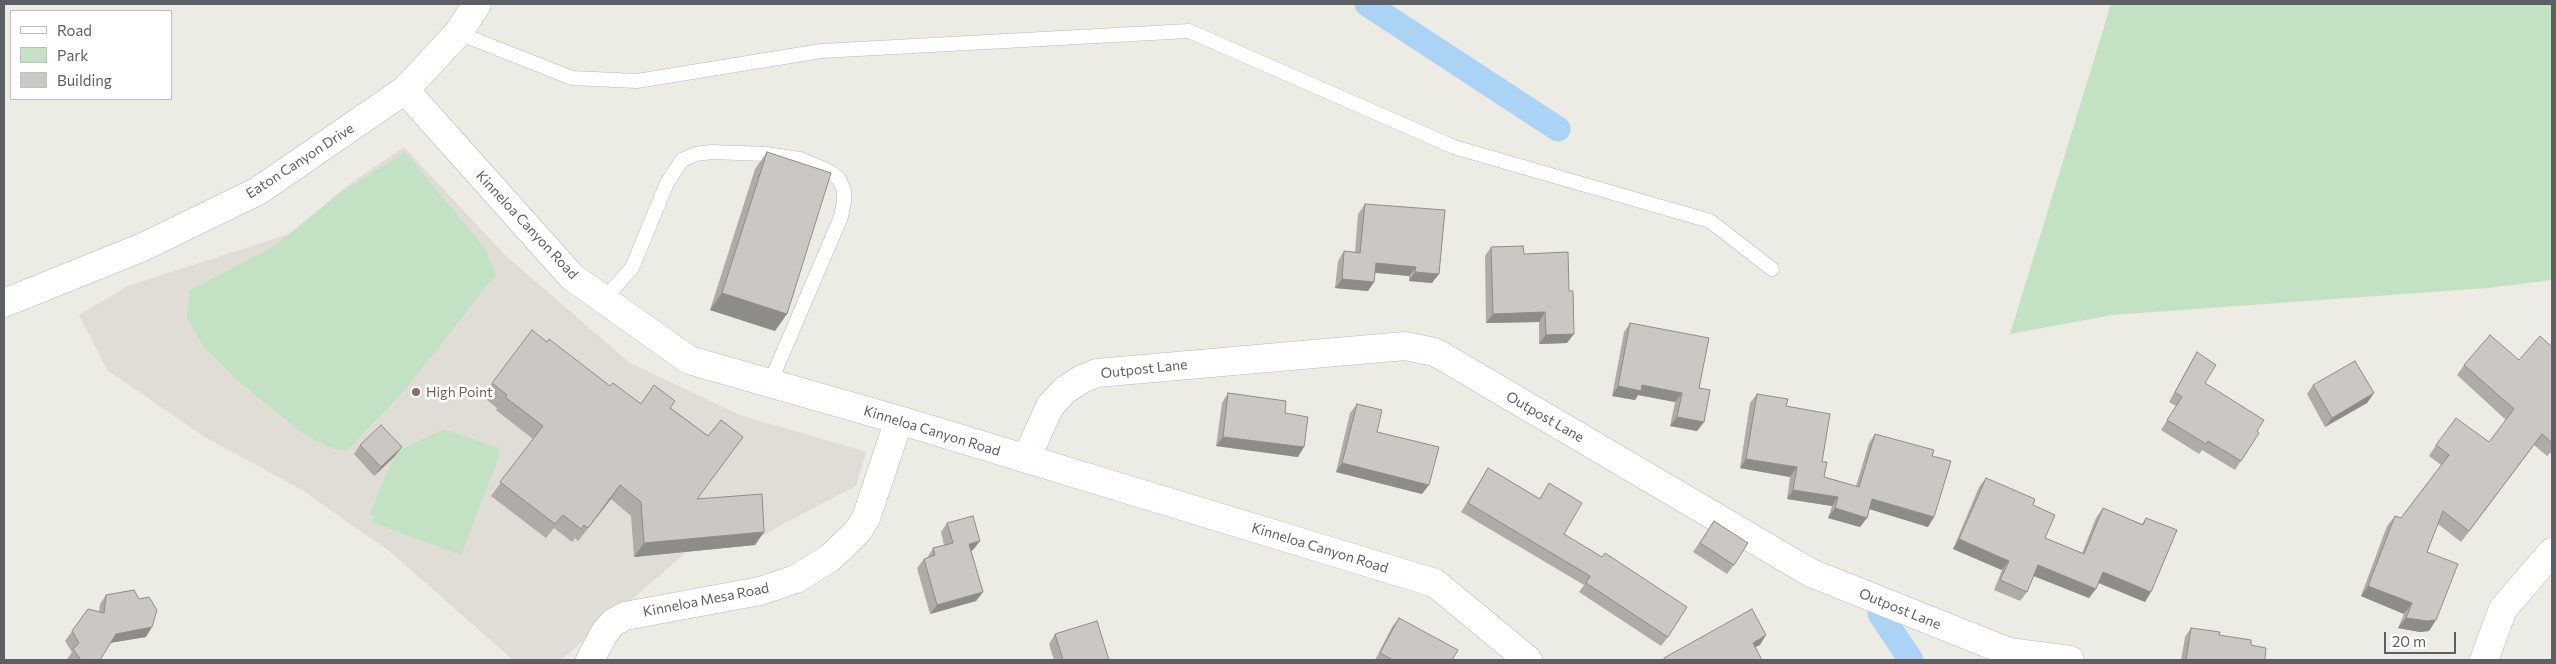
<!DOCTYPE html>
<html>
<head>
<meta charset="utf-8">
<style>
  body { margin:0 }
  #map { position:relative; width:2556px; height:664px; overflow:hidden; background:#edece4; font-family:Commissioner,sans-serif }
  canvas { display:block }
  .frame { position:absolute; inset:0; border:5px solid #5c5f63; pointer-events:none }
  .legend { position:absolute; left:10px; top:10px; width:162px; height:90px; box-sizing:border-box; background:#fff; border:1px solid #bebfc1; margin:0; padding:6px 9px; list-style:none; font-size:15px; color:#5c5f63 }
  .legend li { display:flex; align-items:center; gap:10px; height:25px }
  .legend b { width:25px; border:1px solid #bebfc1 }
  .scale { position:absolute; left:2384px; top:632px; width:72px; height:22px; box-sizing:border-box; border:2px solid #5c5f63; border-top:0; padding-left:6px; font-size:15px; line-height:18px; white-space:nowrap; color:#5c5f63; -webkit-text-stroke:4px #fff; paint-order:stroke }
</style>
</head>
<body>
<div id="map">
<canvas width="2556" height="664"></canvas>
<div class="frame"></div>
<ul class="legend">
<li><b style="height:6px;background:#fff"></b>Road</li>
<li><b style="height:14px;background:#c3e2c4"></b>Park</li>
<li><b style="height:14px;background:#cbc8c3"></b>Building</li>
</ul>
<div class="scale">20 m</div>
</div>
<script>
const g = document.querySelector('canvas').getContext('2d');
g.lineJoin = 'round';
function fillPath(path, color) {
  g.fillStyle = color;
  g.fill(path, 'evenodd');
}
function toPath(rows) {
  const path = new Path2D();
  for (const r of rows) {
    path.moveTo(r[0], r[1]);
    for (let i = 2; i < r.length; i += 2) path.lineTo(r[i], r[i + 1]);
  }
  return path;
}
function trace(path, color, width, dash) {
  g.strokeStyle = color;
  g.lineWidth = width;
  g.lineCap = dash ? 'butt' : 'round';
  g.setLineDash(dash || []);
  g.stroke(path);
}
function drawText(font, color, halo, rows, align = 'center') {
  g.font = font + ' Commissioner,sans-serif';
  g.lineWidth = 5;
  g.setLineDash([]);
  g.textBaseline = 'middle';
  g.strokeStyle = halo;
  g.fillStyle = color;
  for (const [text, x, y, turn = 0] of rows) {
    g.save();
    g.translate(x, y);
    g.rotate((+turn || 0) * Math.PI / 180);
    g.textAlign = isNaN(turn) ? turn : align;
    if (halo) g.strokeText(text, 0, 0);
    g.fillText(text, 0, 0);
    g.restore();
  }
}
fillPath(toPath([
  [404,147,506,256,630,363,740,415,866,452,856,486,785,523,745,546,688,551,561,660,513,660,389,551,302,490,203,436,107,370,79,315,128,286,289,234,345,187]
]), '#e0ddd6');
fillPath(toPath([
  [2111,4,2552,4,2552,280,2488,288,2112,315,2010,334],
  [405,152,484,247,496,274,408,386,346,452,328,447,298,430,236,379,204,347,187,319,190,290,273,247,345,190],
  [444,429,499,448,499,456,461,555,371,522,374,516,370,515,385,476,398,451]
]), '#c3e2c4');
trace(toPath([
  [1367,4,1558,129],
  [1880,614,1911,660]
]), '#abd3f6', 25);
const service = toPath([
  [458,33,572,78,637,81,821,51,1189,31,1454,147,1710,221,1772,269],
  [604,299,632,268,667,183,682,160,696,154,711,152,766,154,800,159,829,171,839,179,844,191,844,201,841,217,770,383]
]);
const minor = toPath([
  [405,90,572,277,689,360,899,420,1435,583,1528,660],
  [4,303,143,247,258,191,405,90,458,33,477,4],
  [1026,459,1050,406,1065,390,1082,379,1097,373,1405,346,1435,352,1811,573,2009,652,2070,660],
  [590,660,605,632,614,622,625,616,760,591,796,579,830,558,858,531,866,518,899,420],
  [2484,660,2503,609,2552,552]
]);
trace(service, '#b7b9bd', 15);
trace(minor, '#b7b9bd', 29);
trace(service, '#fff', 14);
trace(minor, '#fff', 28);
fillPath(toPath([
  [767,152,775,331,710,310,755,169],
  [1365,204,1432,283,1409,281,1409,276,1375,273,1374,282,1368,291,1335,288,1338,261,1344,251,1355,252,1358,214],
  [1491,247,1524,254,1567,343,1539,344,1539,322,1486,323,1485,256],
  [1630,323,1699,388,1704,422,1697,431,1670,426,1675,402,1638,395,1635,400,1612,396,1624,332],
  [547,342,610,386,641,404,671,408,708,436,743,437,697,498,764,532,755,545,634,557,631,516,611,499,578,541,575,538,572,542,554,528,546,538,491,496,533,439,496,410,497,408,482,396,492,383],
  [2552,347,2552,451,2547,456,2534,445,2461,542,2438,524,2427,552,2436,620,2429,631,2420,632,2398,628,2404,614,2361,596,2387,526,2395,516,2401,518,2441,465,2429,456,2436,445,2489,442,2506,420,2457,375,2464,365,2519,360],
  [2197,352,2205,383,2257,431,2241,461,2235,470,2202,450,2199,454,2161,430,2176,406,2169,402,2191,362],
  [2313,385,2374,393,2367,403,2325,427,2307,394],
  [1228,393,1285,413,1298,457,1216,446,1222,403],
  [1757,394,1786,406,1822,462,1824,477,1856,486,1869,443,1875,434,1932,456,1934,517,1928,527,1869,509,1867,518,1860,527,1828,518,1832,506,1787,499,1790,477,1740,468,1750,403],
  [1357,404,1377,432,1422,494,1336,472,1350,413],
  [360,445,395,456,374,476,354,454],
  [1488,468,1539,499,1549,483,1564,534,1668,637,1661,646,1579,592,1584,585,1461,512,1482,478],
  [1986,478,2033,505,2045,538,2082,553,2096,518,2103,508,2142,524,2146,518,2145,602,2098,582,2089,598,2034,576,2027,592,2020,601,1994,590,2002,570,1953,549,1979,487],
  [1714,521,1734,565,1727,574,1693,552],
  [947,523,973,550,971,551,983,592,976,601,930,614,917,568,924,559,927,558,933,548,944,545,941,532],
  [106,595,146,637,110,643,100,660,68,660,67,659,72,652,65,641,88,609,99,612,100,604],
  [1399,618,1452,660,1375,660,1392,627],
  [2191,628,2251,645,2265,660,2181,660,2185,637],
  [1055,634,1109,660,1054,660,1049,644]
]), '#afaca8');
fillPath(toPath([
  [1376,263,1416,267,1409,276,1370,272],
  [1415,272,1439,274,1432,283,1409,281],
  [1342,279,1374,282,1368,291,1335,288],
  [722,293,787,314,775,331,710,310],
  [1545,312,1539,322,1486,323,1493,314],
  [1574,334,1567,343,1539,344,1546,335],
  [1642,385,1682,393,1675,402,1638,395,1635,400,1612,396,1618,386],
  [2374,393,2367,403,2325,427,2332,418],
  [1677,417,1704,422,1697,431,1670,426],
  [2542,434,2534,445,2461,542,2469,531],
  [1223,437,1304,447,1298,457,1216,446],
  [402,447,395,456,374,476,381,467],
  [1746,459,1797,467,1790,477,1740,468],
  [1342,463,1429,485,1422,494,1336,472],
  [620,485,611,499,578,541,588,528],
  [1793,490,1838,497,1832,506,1787,499],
  [1872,499,1934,517,1928,527,1866,508],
  [1835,508,1867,518,1860,527,1828,518],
  [764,532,755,545,634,557,644,543],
  [1959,539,2009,561,2002,570,1953,549],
  [980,541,973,550,963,553,969,544],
  [2038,565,2096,589,2089,598,2031,575],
  [2103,572,2151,592,2145,602,2096,582],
  [2368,586,2412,603,2404,614,2361,596],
  [983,592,976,601,930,614,937,605],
  [2406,618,2436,620,2429,631,2420,632,2398,628],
  [152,627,146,637,109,643,116,634],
  [1766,635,1760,645,1746,652,1753,643]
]), '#8e8c88');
const building = toPath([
  [767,152,831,173,787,314,722,293,767,152],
  [1365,204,1445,210,1439,274,1415,272,1416,267,1376,263,1374,282,1342,279,1344,251,1360,253,1365,204],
  [1523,246,1524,254,1568,252,1569,291,1573,291,1574,334,1546,335,1545,312,1493,314,1491,247,1523,246],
  [1630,323,1709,338,1699,388,1710,390,1704,422,1677,417,1682,393,1642,385,1641,391,1618,386,1630,323],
  [532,330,547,342,549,339,610,386,613,383,641,404,654,385,675,401,670,408,708,436,721,420,743,437,697,499,762,494,764,532,644,543,641,502,620,485,588,528,584,525,581,529,563,515,555,524,500,482,543,426,505,397,507,395,492,383,532,330],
  [2490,335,2519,360,2540,336,2552,347,2552,443,2542,434,2469,531,2443,511,2427,552,2458,564,2436,620,2427,621,2406,618,2412,603,2368,586,2395,516,2401,518,2449,455,2436,445,2456,418,2489,442,2514,409,2464,365,2490,335],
  [2197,352,2216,365,2205,383,2264,420,2257,431,2259,433,2241,461,2208,441,2206,444,2167,420,2182,397,2175,392,2197,352],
  [2355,361,2374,393,2332,418,2313,385,2355,361],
  [1228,393,1286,401,1285,413,1308,417,1304,447,1223,437,1228,393],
  [1757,394,1788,399,1786,406,1830,414,1822,462,1827,462,1824,477,1859,487,1875,434,1934,450,1932,456,1951,461,1934,517,1872,499,1867,518,1835,508,1838,497,1793,490,1797,467,1746,459,1757,394],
  [1357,404,1382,410,1377,432,1439,447,1429,485,1342,463,1357,404],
  [381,425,402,447,381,467,360,445,381,425],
  [1488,468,1540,499,1549,483,1582,503,1564,534,1602,557,1605,553,1687,607,1668,637,1586,583,1590,576,1468,503,1488,468],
  [1986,478,2035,499,2033,505,2055,515,2045,538,2084,554,2103,508,2143,525,2146,518,2177,530,2151,592,2103,572,2096,589,2038,565,2027,592,2000,580,2009,561,1959,539,1986,478],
  [973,516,980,541,969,544,983,592,937,605,924,559,935,555,933,548,953,543,947,523,973,516],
  [1714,521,1748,543,1734,565,1700,543,1714,521],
  [134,590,139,599,149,597,157,610,152,627,116,634,100,660,81,660,73,649,79,643,72,631,88,609,104,613,106,595,134,590],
  [1752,609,1766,635,1753,643,1762,660,1664,660,1664,658,1752,609],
  [1399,618,1458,650,1452,660,1393,660,1380,653,1399,618],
  [1097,621,1109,660,1063,660,1055,634,1097,621],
  [2191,628,2220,632,2219,635,2251,640,2251,645,2266,648,2265,660,2186,660,2191,628]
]);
fillPath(building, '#cbc8c3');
trace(building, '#8e8c88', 1);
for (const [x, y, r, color] of [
  [416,392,5,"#8d6e63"]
]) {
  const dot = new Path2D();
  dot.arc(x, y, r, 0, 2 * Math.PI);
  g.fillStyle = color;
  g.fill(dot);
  trace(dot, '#fff', 2);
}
drawText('14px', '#5c5f63', '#fff', [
  ["Eaton Canyon Drive",300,161,-33],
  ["Kinneloa Canyon Road",527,225,47],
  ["Outpost Lane",1144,369,-6],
  ["Outpost Lane",1545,417,30],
  ["Kinneloa Canyon Road",932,431,17],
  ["Kinneloa Canyon Road",1320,548,17],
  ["Kinneloa Mesa Road",706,600,-11],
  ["Outpost Lane",1900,609,22]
]);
drawText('14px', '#785e54', '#fff', [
  ["High Point",426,392]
], 'left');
</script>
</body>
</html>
